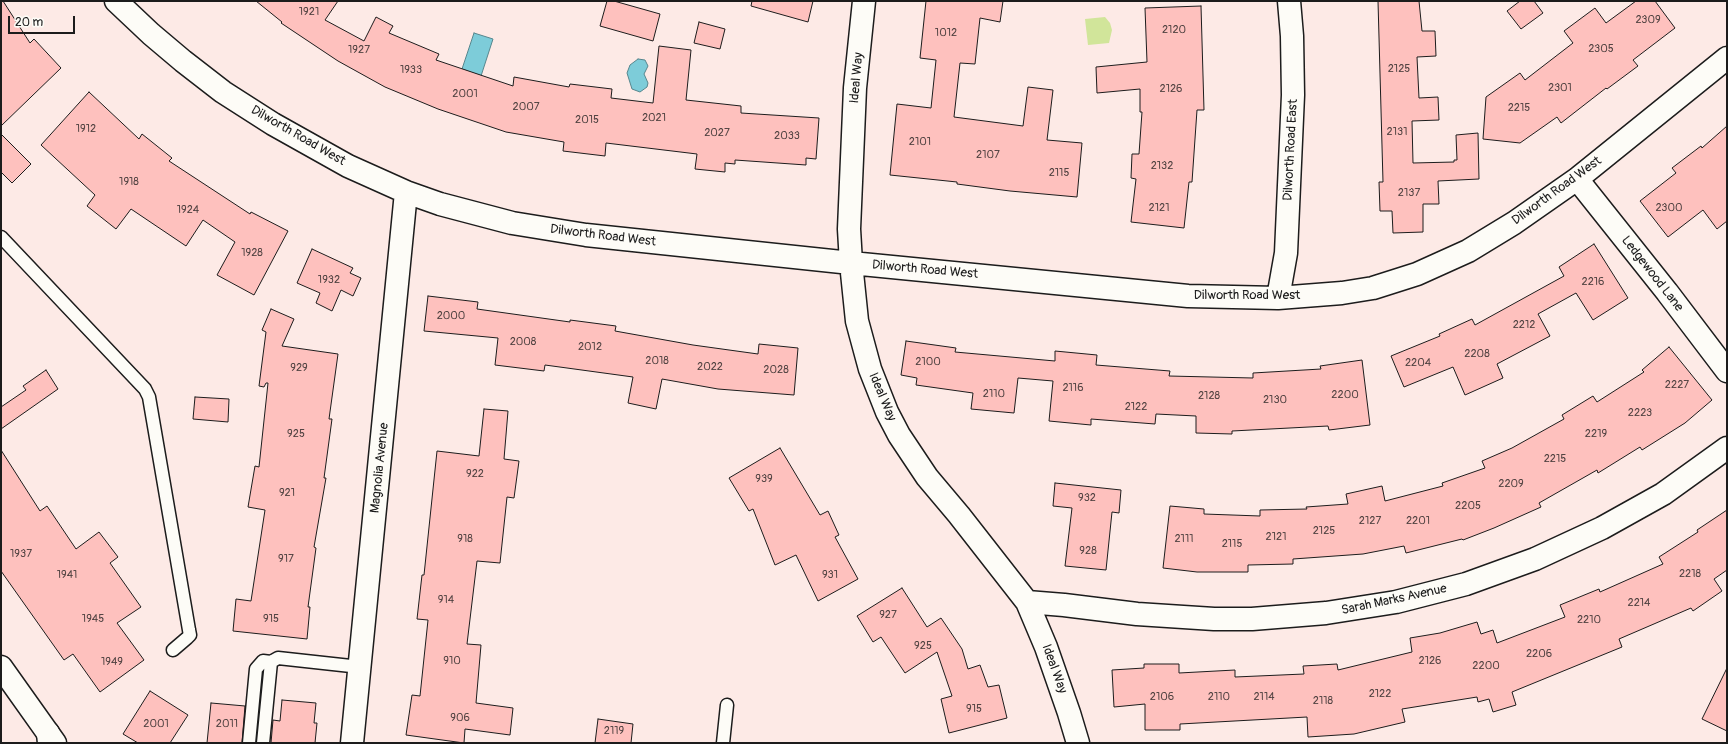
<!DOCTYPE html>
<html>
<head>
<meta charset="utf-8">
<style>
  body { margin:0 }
  #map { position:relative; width:1728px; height:744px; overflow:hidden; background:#fdeae6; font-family:Pangolin,sans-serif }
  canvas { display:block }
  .frame { position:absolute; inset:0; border:2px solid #1c1c1c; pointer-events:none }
  .scale { position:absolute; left:8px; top:16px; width:67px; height:18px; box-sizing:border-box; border:2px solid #1c1c1c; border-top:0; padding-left:5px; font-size:12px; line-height:14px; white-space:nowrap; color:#1c1c1c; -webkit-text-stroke:3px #fdfcf7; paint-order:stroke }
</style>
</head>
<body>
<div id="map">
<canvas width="1728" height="744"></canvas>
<div class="frame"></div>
<div class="scale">20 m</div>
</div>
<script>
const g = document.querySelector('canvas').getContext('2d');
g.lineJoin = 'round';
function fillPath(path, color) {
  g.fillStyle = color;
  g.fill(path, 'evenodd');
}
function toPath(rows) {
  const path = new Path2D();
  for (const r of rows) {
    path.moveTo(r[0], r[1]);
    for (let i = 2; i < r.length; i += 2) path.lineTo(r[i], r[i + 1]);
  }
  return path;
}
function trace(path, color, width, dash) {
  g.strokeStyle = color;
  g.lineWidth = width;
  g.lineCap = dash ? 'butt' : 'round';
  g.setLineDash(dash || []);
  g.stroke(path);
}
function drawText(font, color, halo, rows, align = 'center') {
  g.font = font + ' Pangolin,sans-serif';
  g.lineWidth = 4;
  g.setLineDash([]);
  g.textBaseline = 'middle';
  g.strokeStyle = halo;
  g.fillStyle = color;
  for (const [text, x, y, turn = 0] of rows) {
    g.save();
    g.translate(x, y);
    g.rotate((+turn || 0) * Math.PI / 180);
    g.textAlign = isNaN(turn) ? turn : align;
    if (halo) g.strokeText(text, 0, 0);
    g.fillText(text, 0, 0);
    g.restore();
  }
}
fillPath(toPath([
  [1105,17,1110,23,1112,30,1109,43,1088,45,1085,19]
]), '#d1e59a');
const water = toPath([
  [474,33,493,39,481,76,462,69,474,33],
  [638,59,645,60,648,66,644,74,648,83,647,87,640,92,632,89,627,73,630,65,638,59]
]);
fillPath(water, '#7dccd9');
trace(water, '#56868d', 1);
const building = toPath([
  [1,1,3,1,30,43,34,39,61,68,1,126,1,1],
  [256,1,338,1,325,20,364,41,376,17,393,26,389,33,439,54,436,60,513,86,514,77,569,87,570,84,612,89,611,98,653,103,659,46,691,50,686,100,741,106,741,113,819,118,816,159,806,158,806,165,735,160,735,164,725,163,725,172,695,169,697,154,606,143,605,156,563,151,564,142,506,132,438,109,385,87,338,61,281,23,282,22,256,1],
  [607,1,614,1,660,14,653,41,600,26,607,1],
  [752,1,813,1,808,22,751,6,752,1],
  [926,1,1003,1,1000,22,980,18,975,64,960,63,954,117,1023,126,1028,87,1053,90,1047,140,1082,143,1077,197,1010,191,957,184,957,182,890,175,897,104,931,108,936,60,920,58,926,1],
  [1378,1,1419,1,1422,31,1435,31,1436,56,1417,57,1419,98,1438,97,1439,120,1412,121,1413,163,1454,162,1454,160,1457,160,1456,135,1478,133,1479,179,1438,181,1439,204,1423,204,1423,232,1393,233,1392,211,1380,211,1379,182,1383,182,1378,1],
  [1520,1,1534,1,1543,13,1521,29,1507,11,1520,1],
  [1636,1,1655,1,1675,28,1633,60,1638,66,1607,89,1606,88,1561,123,1557,117,1520,143,1483,139,1486,97,1520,73,1525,80,1573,43,1564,31,1595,8,1606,23,1636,1],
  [1201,6,1204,110,1197,110,1192,182,1189,182,1184,228,1131,222,1136,179,1131,178,1132,154,1139,154,1142,112,1140,112,1140,89,1097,93,1096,67,1147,62,1145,8,1201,6],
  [699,22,725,29,720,49,694,43,699,22],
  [89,92,139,139,142,134,172,158,169,161,250,214,251,212,288,231,254,295,217,275,235,242,203,220,186,246,131,209,116,229,87,206,95,195,41,145,89,92],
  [1727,126,1727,221,1717,229,1703,210,1668,237,1640,201,1676,173,1672,168,1701,146,1702,148,1727,126],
  [1,134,31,164,12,183,1,172,1,134],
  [1594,244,1628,298,1593,320,1576,293,1538,314,1550,336,1497,364,1503,378,1465,395,1453,367,1404,387,1391,356,1440,336,1439,334,1472,319,1475,325,1564,276,1559,267,1594,244],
  [312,249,353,268,350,273,361,278,353,296,341,290,332,311,316,303,320,293,297,283,312,249],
  [428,296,478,302,477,309,570,322,570,320,616,326,615,331,693,345,758,354,759,344,798,348,794,395,718,389,662,379,656,409,628,403,633,377,545,365,544,371,495,365,498,338,424,331,428,296],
  [271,309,294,319,282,346,338,354,329,419,332,419,324,478,326,478,314,547,316,548,308,607,310,607,307,639,233,631,236,599,251,601,265,510,248,507,255,466,259,467,268,383,266,383,264,387,259,386,266,332,262,330,271,309],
  [906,341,956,348,955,352,1055,361,1055,351,1097,355,1096,365,1170,371,1169,376,1253,378,1253,373,1321,369,1320,366,1362,360,1370,425,1329,430,1328,426,1232,431,1232,434,1196,433,1196,416,1156,414,1155,424,1091,419,1091,425,1049,421,1053,381,1018,378,1014,413,971,409,973,393,916,385,917,378,901,375,906,341],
  [1669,347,1712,400,1685,423,1642,450,1640,447,1598,473,1597,470,1539,503,1541,507,1494,528,1463,540,1462,539,1406,553,1404,546,1363,554,1293,559,1293,564,1248,565,1248,572,1197,572,1163,568,1170,506,1204,509,1204,514,1260,516,1260,510,1307,509,1306,507,1348,504,1346,494,1382,486,1385,501,1443,486,1442,483,1485,468,1482,461,1512,448,1564,419,1562,415,1593,396,1597,402,1644,372,1642,370,1669,347],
  [46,370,58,389,1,429,1,407,26,390,23,386,46,370],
  [195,397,229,399,228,422,193,419,195,397],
  [484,409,508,411,504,459,519,461,514,498,507,497,500,563,477,561,467,644,481,645,476,703,513,708,510,735,465,729,464,743,406,735,412,695,420,696,428,620,417,619,422,575,424,575,437,451,479,456,484,409],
  [780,448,820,515,828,511,839,535,835,537,858,579,818,601,796,555,775,565,753,509,749,511,729,478,780,448],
  [1,450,40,511,47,506,76,549,99,532,118,557,110,563,141,607,117,623,144,660,100,692,73,654,64,660,1,571,1,450],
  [1055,483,1121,490,1119,513,1112,512,1106,570,1065,566,1072,508,1053,506,1055,483],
  [1727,510,1727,570,1714,579,1722,591,1693,611,1691,608,1619,639,1622,647,1512,692,1516,705,1493,712,1489,699,1478,702,1477,697,1402,709,1405,722,1354,734,1308,737,1307,717,1180,724,1180,730,1145,730,1145,704,1114,707,1112,670,1144,668,1144,664,1179,664,1179,673,1235,670,1235,677,1304,674,1303,666,1337,664,1338,670,1412,652,1410,638,1440,633,1477,622,1481,634,1493,630,1497,643,1565,617,1560,605,1599,589,1600,592,1663,564,1659,557,1698,532,1697,530,1727,510],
  [902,588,927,627,941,618,962,649,968,669,980,665,988,687,999,685,1007,718,949,733,941,699,952,696,937,652,905,673,881,637,873,642,857,616,902,588],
  [1727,668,1727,731,1702,719,1727,668],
  [150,691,188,715,170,743,138,743,123,734,150,691],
  [282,700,316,703,314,723,317,723,315,743,271,743,273,720,280,721,282,700],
  [211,703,245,706,242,743,207,743,211,703],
  [598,719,633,724,631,743,595,743,598,719]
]);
fillPath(building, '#fec1be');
trace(building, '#1c1c1c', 1);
const lane = toPath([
  [1,237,145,389,149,397,189,630,190,635,187,638,173,650],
  [249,743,256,669,263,661,271,662],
  [263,743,271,662,278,658,360,667],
  [723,743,727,705]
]);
const street = toPath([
  [116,1,151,34,183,61,223,92,273,124,348,166,406,192,440,204,512,223,586,235,851,263,1188,296,1278,298,1342,293,1373,288,1417,274,1468,251,1514,223,1577,179,1727,58],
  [864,1,855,88,849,229,851,263,857,321,870,369,887,412,899,435,927,477,959,515,1027,602,1046,647,1069,713,1078,743],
  [1577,179,1667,292,1727,371],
  [1278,298,1286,253,1293,95,1292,36,1289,1],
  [1027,602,1064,605,1137,614,1214,619,1252,619,1326,613,1396,602,1466,584,1535,559,1602,528,1663,494,1727,448],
  [1,667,55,743],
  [352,743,406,192]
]);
const secondary = toPath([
  [48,733,49,743]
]);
trace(lane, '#1c1c1c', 15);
trace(street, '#1c1c1c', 25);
trace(secondary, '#1c1c1c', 25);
trace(lane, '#fdfcf7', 12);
trace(street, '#fdfcf7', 22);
trace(secondary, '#fdfcf7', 22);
drawText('11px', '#544544', null, [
  ["1921",309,12],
  ["2309",1648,20],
  ["2120",1174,30],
  ["1012",946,33],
  ["2305",1601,49],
  ["1927",359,50],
  ["2125",1399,69],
  ["1933",411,70],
  ["2301",1560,88],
  ["2126",1171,89],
  ["2001",465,94],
  ["2007",526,107],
  ["2215",1519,108],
  ["2021",654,118],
  ["2015",587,120],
  ["1912",86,129],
  ["2131",1397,132],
  ["2027",717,133],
  ["2033",787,136],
  ["2101",920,142],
  ["2107",988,155],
  ["2132",1162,166],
  ["2115",1059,173],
  ["1918",129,182],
  ["2137",1409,193],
  ["2121",1159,208],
  ["2300",1669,208],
  ["1924",188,210],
  ["1928",252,253],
  ["1932",329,280],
  ["2216",1593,282],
  ["2000",451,316],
  ["2212",1524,325],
  ["2008",523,342],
  ["2012",590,347],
  ["2208",1477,354],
  ["2018",657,361],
  ["2100",928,362],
  ["2204",1418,363],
  ["2022",710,367],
  ["929",299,368],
  ["2028",776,370],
  ["2227",1677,385],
  ["2116",1073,388],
  ["2110",994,394],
  ["2200",1345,395],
  ["2128",1209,396],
  ["2130",1275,400],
  ["2122",1136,407],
  ["2223",1640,413],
  ["925",296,434],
  ["2219",1596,434],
  ["2215",1555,459],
  ["922",475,474],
  ["939",764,479],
  ["2209",1511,484],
  ["921",287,493],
  ["932",1087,498],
  ["2205",1468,506],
  ["2127",1370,521],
  ["2201",1418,521],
  ["2125",1324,531],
  ["2121",1276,537],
  ["918",465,539],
  ["2111",1184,539],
  ["2115",1232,544],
  ["928",1088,551],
  ["1937",21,554],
  ["917",286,559],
  ["2218",1690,574],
  ["1941",67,575],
  ["931",830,575],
  ["914",446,600],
  ["2214",1639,603],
  ["927",888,615],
  ["1945",93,619],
  ["915",271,619],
  ["2210",1589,620],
  ["925",923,646],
  ["2206",1539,654],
  ["910",452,661],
  ["2126",1430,661],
  ["1949",112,662],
  ["2200",1486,666],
  ["2122",1380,694],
  ["2106",1162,697],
  ["2110",1219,697],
  ["2114",1264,697],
  ["2118",1323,701],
  ["915",974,709],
  ["906",460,718],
  ["2001",156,724],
  ["2011",227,724],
  ["2119",614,731]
]);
drawText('13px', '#1c1c1c', '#fdfcf7', [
  ["Ideal Way",857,78,-85],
  ["Dilworth Road West",298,136,30],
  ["Dilworth Road East",1291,150,-87],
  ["Dilworth Road West",1557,191,-36],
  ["Dilworth Road West",603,236,7],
  ["Dilworth Road West",925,270,5],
  ["Ledgewood Lane",1652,274,52],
  ["Dilworth Road West",1247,296],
  ["Ideal Way",882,397,67],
  ["Magnolia Avenue",380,468,-84],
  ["Sarah Marks Avenue",1394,600,-12],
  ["Ideal Way",1054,669,70]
]);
</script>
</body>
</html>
